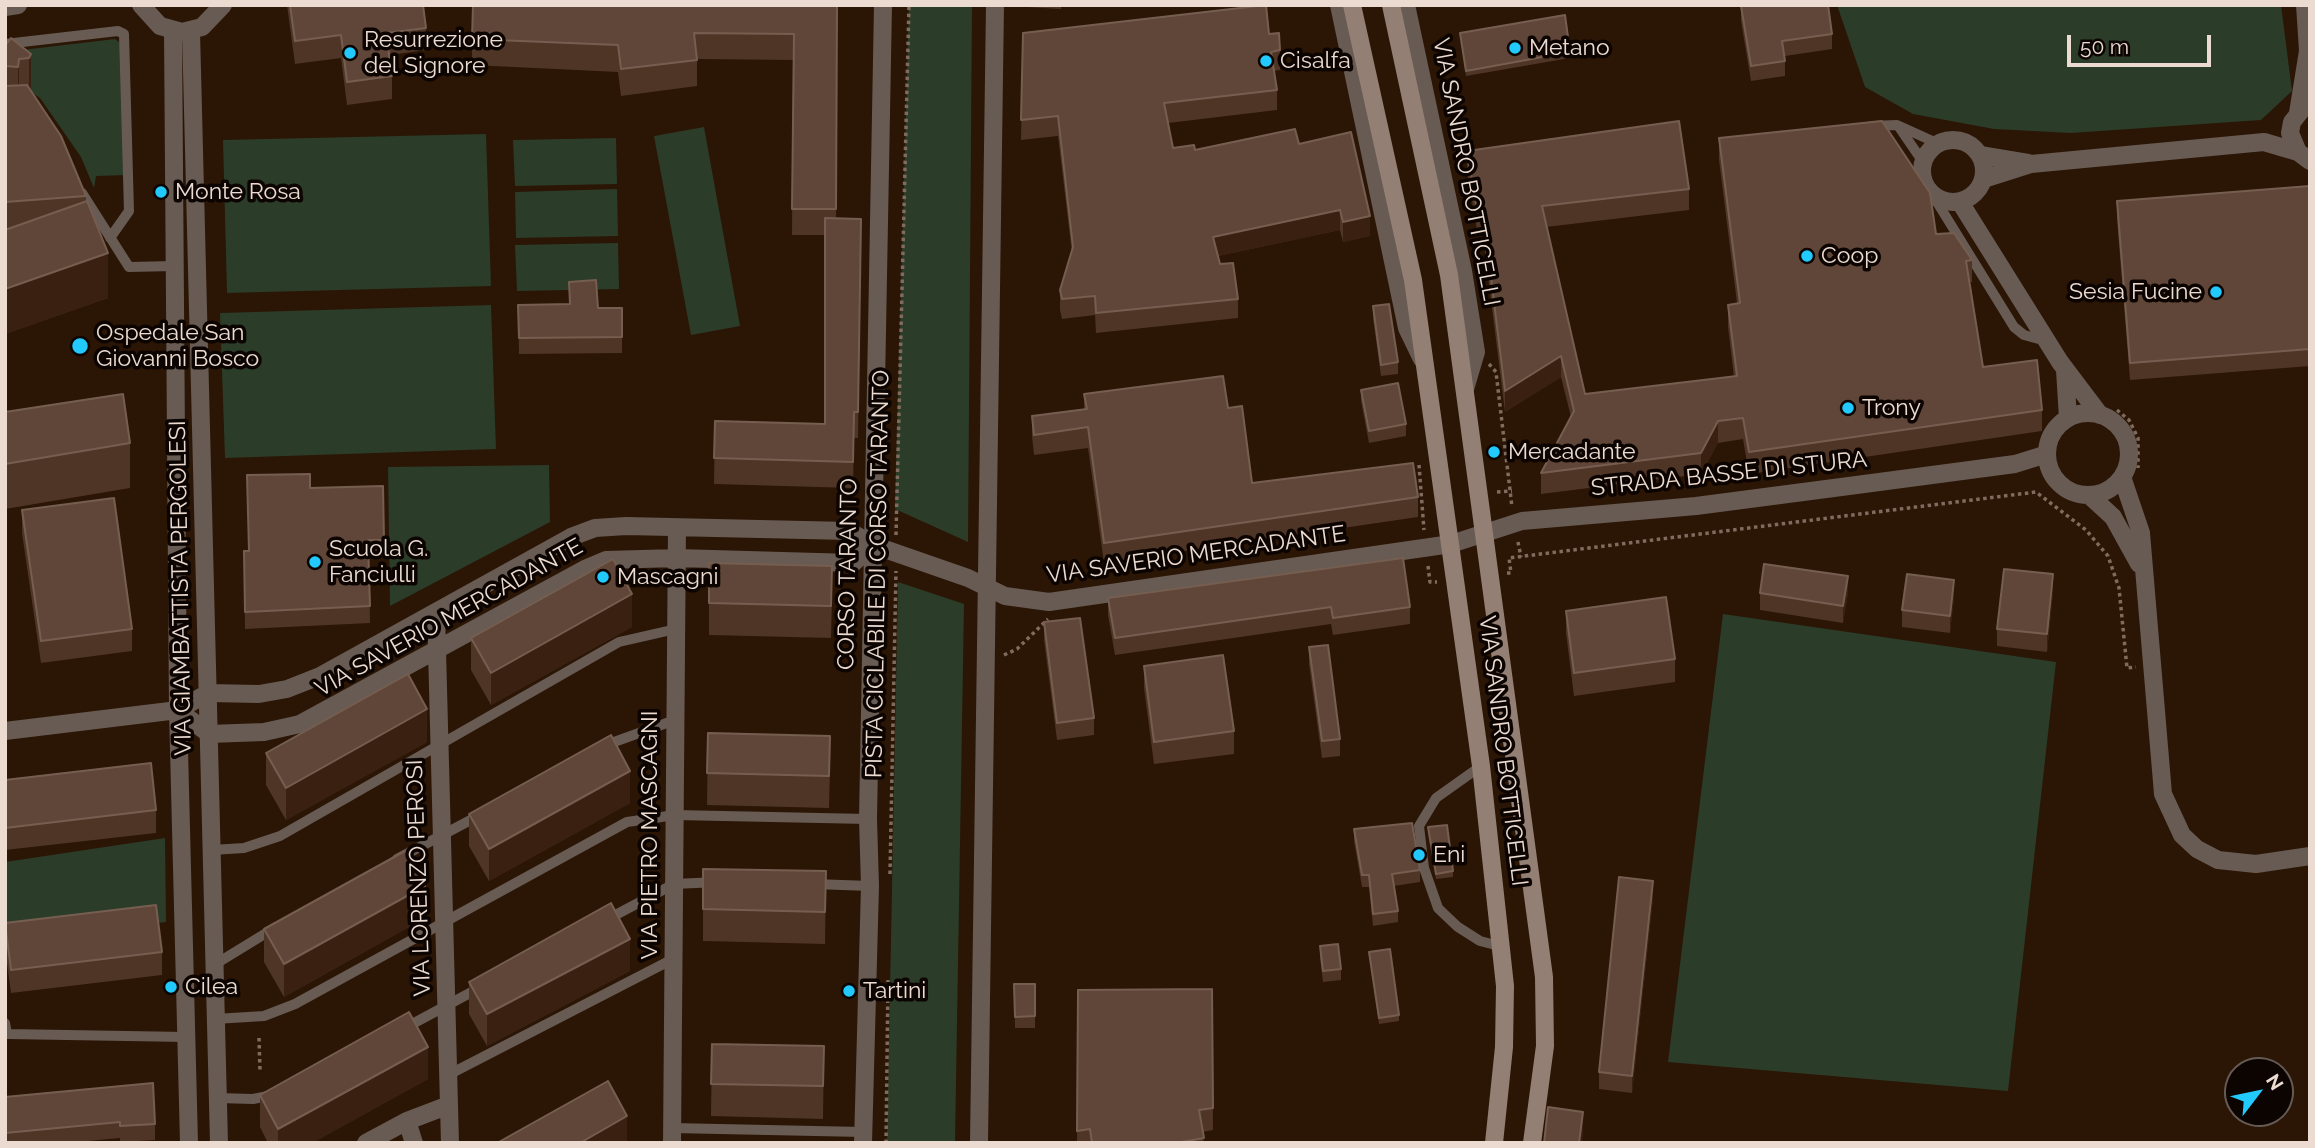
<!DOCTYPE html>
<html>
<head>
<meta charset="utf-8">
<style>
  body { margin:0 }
  #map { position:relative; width:2315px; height:1148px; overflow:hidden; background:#2b1505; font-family:Raleway,sans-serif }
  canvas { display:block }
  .frame { position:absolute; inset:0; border:7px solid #ebdbd1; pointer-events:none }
  .north { position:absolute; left:2224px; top:1057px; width:70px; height:70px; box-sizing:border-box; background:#0c0401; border:2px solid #655a54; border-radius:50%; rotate:58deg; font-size:19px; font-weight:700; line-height:28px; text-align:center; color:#ebdbd1 }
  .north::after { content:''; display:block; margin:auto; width:24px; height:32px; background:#21c9fd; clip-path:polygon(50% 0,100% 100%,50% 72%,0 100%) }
  .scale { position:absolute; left:2067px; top:35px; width:144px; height:32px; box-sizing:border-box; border:4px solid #ebdbd1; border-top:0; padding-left:9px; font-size:21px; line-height:24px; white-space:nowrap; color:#ebdbd1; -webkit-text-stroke:5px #0c0401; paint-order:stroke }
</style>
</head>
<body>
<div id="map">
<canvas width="2315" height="1148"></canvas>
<div class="frame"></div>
<div class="north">N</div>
<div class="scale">50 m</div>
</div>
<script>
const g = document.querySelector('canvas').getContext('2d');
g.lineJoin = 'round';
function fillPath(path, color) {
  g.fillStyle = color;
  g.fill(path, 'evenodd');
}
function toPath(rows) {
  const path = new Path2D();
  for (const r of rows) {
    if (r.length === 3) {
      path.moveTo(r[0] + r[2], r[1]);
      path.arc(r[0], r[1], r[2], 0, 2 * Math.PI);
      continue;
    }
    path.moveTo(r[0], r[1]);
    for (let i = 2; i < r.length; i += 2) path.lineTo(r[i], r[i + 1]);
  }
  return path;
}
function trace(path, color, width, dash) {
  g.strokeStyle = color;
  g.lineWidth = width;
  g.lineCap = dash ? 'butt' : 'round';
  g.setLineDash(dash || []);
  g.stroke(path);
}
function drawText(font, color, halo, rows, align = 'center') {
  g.font = font + ' Raleway,sans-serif';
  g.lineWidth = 7;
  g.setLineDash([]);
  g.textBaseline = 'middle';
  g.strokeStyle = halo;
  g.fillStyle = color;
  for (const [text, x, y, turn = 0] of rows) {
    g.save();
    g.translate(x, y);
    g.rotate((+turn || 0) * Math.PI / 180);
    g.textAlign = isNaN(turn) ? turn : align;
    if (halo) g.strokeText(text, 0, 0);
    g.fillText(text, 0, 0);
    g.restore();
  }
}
fillPath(toPath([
  [909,5,972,5,968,542,895,509],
  [1837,5,2281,5,2292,91,2261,120,2071,133,1994,129,1913,114,1865,87],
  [115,39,123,45,128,175,96,176,94,188,81,157,40,98,5,76,5,52],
  [704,127,740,326,691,335,654,136],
  [486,134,491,286,227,293,223,140],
  [616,138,617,184,515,186,513,140],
  [617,189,618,236,516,238,515,192],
  [618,243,619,289,517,291,515,245],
  [491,305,496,449,225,458,220,313],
  [549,465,550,522,390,606,388,467],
  [898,582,964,604,955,1143,887,1143],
  [1723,614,2056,662,2008,1091,1668,1062],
  [165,838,166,922,5,940,5,862]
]), '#2b3c29');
trace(toPath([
  [1489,364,1496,372,1512,507],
  [2117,410,2129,420,2138,438,2138,468],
  [1419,465,1424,530],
  [1497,492,1512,491],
  [896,535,909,5],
  [1518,542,1521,557],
  [1428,566,1430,582,1437,582],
  [1507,573,1511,573,1509,558,2036,492,2086,530,2108,556,2119,588,2127,668,2136,667],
  [1004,655,1017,649,1048,619],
  [890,874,896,571],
  [259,1038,260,1071],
  [886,1143,888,980]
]), '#7f6c5e', 3.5, [3.5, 3.5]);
trace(toPath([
  [5,44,118,31,124,34,129,211,110,238],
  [1872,126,1897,125,1939,144],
  [1899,127,1923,162],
  [82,193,129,267,175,266],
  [1932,194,2014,327,2024,335,2046,341],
  [603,746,675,720],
  [1481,766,1436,798,1419,826,1424,868,1438,908,1458,927,1480,941,1503,947],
  [212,850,244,848,280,836,619,642,676,629],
  [397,859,482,814],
  [814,884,870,886],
  [606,920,674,884,718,882],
  [214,965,276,927],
  [215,1019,264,1016,295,1004,627,822,675,815,868,819],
  [5,1023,7,1034,186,1037],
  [403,1029,481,987],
  [448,1075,673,959],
  [217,1098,253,1099,273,1095],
  [672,1128,863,1132]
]), '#675b53', 10);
trace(toPath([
  [141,5,160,26,182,32,202,27,223,5],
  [1339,5,1407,328,1422,359],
  [1406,5,1463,271,1476,352,1465,389],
  [5,7,18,5],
  [173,31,178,710,189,1143],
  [191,31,219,1143],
  [2304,107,2292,122,2290,133,2298,152,2310,161],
  [2298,113,2308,51,2305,5],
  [1953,171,31],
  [1980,155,2028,163],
  [1984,179,2031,164,2264,142,2298,152],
  [1960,202,2060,362,2100,415],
  [2065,370,2068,418],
  [2088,454,41],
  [2122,477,2141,533,2163,794,2182,835,2197,849,2218,860,2256,864,2310,856],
  [2089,495,2113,517,2139,564],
  [436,612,450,1143],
  [178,710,209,734,264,732,300,724,587,568,606,560,677,558,853,563,873,545],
  [5,731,178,710,208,693,259,694,287,689,320,676,571,537,595,528,626,526,849,531,873,545,968,578,1005,596,1049,602,1451,544,1522,521,1696,506,1849,486,2015,464,2047,454],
  [407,1121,449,1105],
  [366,1143,407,1121,414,1143],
  [672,1143,677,528],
  [863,1143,870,886,868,819,883,5],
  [979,1143,995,5]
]), '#675b53', 18);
trace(toPath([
  [1352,5,1413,280,1481,766,1505,986,1504,1047,1494,1143],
  [1391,5,1449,275,1544,977,1545,1046,1532,1143]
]), '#937f73', 18);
fillPath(toPath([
  [287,5,423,5,426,28,426,50,389,55,392,76,392,99,347,105,341,58,295,64],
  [837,5,836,218,861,245,858,438,854,438,853,488,714,484,715,421,825,424,825,235,792,235,793,60,697,59,697,86,621,96,618,72,472,65,472,39],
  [1026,5,1061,5,1061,9,1026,7],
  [1741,6,1832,34,1832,49,1785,56,1785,76,1751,81,1741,21],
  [1023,33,1269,34,1280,50,1280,70,1274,71,1277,90,1277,110,1168,123,1173,148,1195,150,1299,144,1370,236,1343,242,1340,230,1218,256,1220,264,1238,299,1238,318,1096,333,1095,315,1062,319,1060,310,1060,290,1072,253,1058,136,1021,140],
  [1460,33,1570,52,1570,58,1466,76],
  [5,46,31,54,31,92,86,196,86,201,108,298,5,334],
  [1719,138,1936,234,1972,260,1972,282,1970,282,1983,367,2042,410,2042,431,1749,474,1743,439,1718,443,1701,474,1541,494,1541,473,1571,417,1561,377,1505,412,1483,236,1478,236,1467,172,1467,151,1689,189,1689,210,1546,227,1585,394,1734,377,1728,327,1728,305,1737,303,1719,160],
  [2310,186,2310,366,2130,380,2117,219,2117,201],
  [569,282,598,308,622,308,622,353,519,354,518,305,569,304],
  [1373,306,1398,362,1398,374,1381,376,1373,318],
  [1361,390,1406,424,1406,436,1369,443,1361,401],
  [1084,394,1228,408,1252,483,1418,497,1418,517,1104,563,1088,448,1034,455,1032,436,1032,416,1084,409],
  [5,412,130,443,130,488,5,509],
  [310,488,384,540,384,557,369,557,370,623,245,629,244,568,248,551],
  [22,510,132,629,132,651,41,663,22,533],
  [5,584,7,592,7,637,5,637],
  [2053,592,2047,652,1997,646,1997,629],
  [1760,593,1848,593,1843,623,1760,610],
  [1954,597,1950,633,1902,627,1902,610],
  [832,598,831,638,709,635,709,603],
  [1108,598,1410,607,1410,624,1333,635,1331,624,1115,655,1108,615],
  [1566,611,1675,659,1675,682,1574,696,1566,633],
  [1044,622,1094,718,1094,735,1057,740,1044,640],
  [632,627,491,705,471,670,471,638],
  [1309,647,1340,739,1340,756,1322,758,1309,664],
  [1144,666,1234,731,1234,754,1154,764,1144,688],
  [708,733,830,768,829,808,707,805],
  [427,742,286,820,266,785,266,753],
  [5,780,156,810,156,833,5,850],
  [630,803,489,881,469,846,469,814],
  [1428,827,1453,871,1453,877,1436,879,1428,833],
  [1354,829,1420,870,1420,882,1394,886,1398,911,1398,922,1373,926,1369,887,1362,887,1354,841],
  [703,869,826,871,825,944,703,941],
  [1653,898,1632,1093,1599,1089,1599,1072],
  [425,918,284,997,264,962,264,929],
  [5,923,162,952,162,975,11,993,5,948],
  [1320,946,1341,969,1341,980,1323,982,1320,958],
  [1369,952,1399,1015,1399,1021,1379,1024],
  [630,971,487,1046,469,1014,469,982],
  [1014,984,1035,984,1035,1028,1015,1028],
  [1212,989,1213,1130,1202,1132,1204,1143,1077,1143,1078,990],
  [712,1044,824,1046,823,1119,711,1116],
  [428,1079,312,1143,268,1143,260,1127,260,1095],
  [5,1097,155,1124,155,1140,120,1142,120,1138,67,1143,5,1143]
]), '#4f3526');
fillPath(toPath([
  [31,54,31,99,29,102,29,58],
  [19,59,19,104,18,111,18,67],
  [1340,210,1340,230,1213,257,1213,237],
  [1370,216,1370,236,1343,242,1343,222],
  [108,253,108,298,5,334,5,289],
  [1561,356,1561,377,1505,412,1505,391],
  [1718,421,1718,443,1701,474,1701,453],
  [2053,574,2053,592,2047,652,2047,634],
  [1848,576,1848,593,1843,623,1843,606],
  [1954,580,1954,597,1950,633,1950,616],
  [632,594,632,627,491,705,491,673],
  [427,709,427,742,286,820,286,788],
  [630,771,630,803,489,881,489,849],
  [1653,881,1653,898,1632,1093,1632,1076],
  [425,886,425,918,284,997,284,964],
  [630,939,630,971,487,1046,487,1014],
  [428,1047,428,1079,312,1143,278,1143,278,1129],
  [1583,1112,1583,1134,1582,1143,1579,1143],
  [627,1116,627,1143,580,1143]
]), '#392011');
const building = toPath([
  [290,5,423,5,426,28,386,33,392,76,347,82,341,35,295,41,290,5],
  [473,5,837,5,836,209,792,209,794,34,694,33,697,60,621,69,618,45,472,39,473,5],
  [1266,5,1269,34,1279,33,1280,50,1271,52,1277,90,1164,103,1173,148,1194,145,1195,150,1295,129,1299,144,1351,132,1370,216,1343,222,1340,210,1213,237,1220,264,1233,263,1238,299,1096,313,1095,296,1062,299,1060,290,1073,247,1058,116,1021,120,1023,33,1266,5],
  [1828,5,1832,34,1782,41,1785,61,1751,66,1741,6,1828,5],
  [1565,15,1570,52,1466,71,1460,33,1565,15],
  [11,38,31,54,29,58,19,59,18,67,5,66,5,46,11,38],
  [27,85,61,136,86,196,5,202,5,86,27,85],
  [1679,121,1689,189,1542,206,1585,394,1737,376,1728,305,1740,303,1719,138,1882,121,1930,193,1936,234,1954,233,1972,260,1966,261,1983,367,2037,360,2042,410,1749,452,1743,418,1718,421,1701,453,1541,473,1574,411,1561,356,1505,391,1483,214,1478,215,1467,151,1679,121],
  [2310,186,2310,349,2130,363,2117,201,2310,186],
  [87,201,108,253,5,289,5,230,87,201],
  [825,218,861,219,858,412,854,412,853,462,714,458,715,421,825,424,825,218],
  [596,280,598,308,622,308,622,337,519,338,518,305,570,304,569,282,596,280],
  [1389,304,1398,362,1381,365,1373,306,1389,304],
  [1223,376,1228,408,1242,406,1252,483,1413,463,1418,497,1104,543,1088,427,1034,435,1032,416,1087,409,1084,394,1223,376],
  [1398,383,1406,424,1369,431,1361,390,1398,383],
  [123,394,130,443,5,464,5,412,123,394],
  [310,474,310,488,383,486,384,540,368,540,370,606,245,612,244,551,249,551,247,475,310,474],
  [114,498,132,629,41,641,22,510,114,498],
  [1403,558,1410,607,1333,618,1331,607,1115,638,1108,598,1403,558],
  [613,559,632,594,491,673,471,638,613,559],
  [709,563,832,566,831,606,709,603,709,563],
  [1764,564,1848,576,1843,606,1760,593,1764,564],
  [2004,569,2053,574,2047,634,1997,629,2004,569],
  [1907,574,1954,580,1950,616,1902,610,1907,574],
  [1666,597,1675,659,1574,673,1566,611,1666,597],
  [1080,618,1094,718,1057,723,1044,622,1080,618],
  [1328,645,1340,739,1322,741,1309,647,1328,645],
  [1223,655,1234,731,1154,742,1144,666,1223,655],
  [408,674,427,709,286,788,266,753,408,674],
  [708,733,830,736,829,776,707,773,708,733],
  [611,735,630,771,489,849,469,814,611,735],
  [151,763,156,810,5,828,5,780,151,763],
  [1412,823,1420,870,1392,874,1398,911,1373,914,1369,875,1362,875,1354,829,1412,823],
  [1447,825,1453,871,1436,874,1428,827,1447,825],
  [405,851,425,886,284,964,264,929,405,851],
  [703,869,826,871,825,912,703,909,703,869],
  [1619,877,1653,881,1632,1076,1599,1072,1619,877],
  [611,903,630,939,487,1014,469,982,611,903],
  [156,905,162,952,11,970,5,923,156,905],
  [1338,944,1341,969,1323,971,1320,946,1338,944],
  [1390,949,1399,1015,1379,1018,1369,952,1390,949],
  [1014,984,1035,984,1035,1016,1015,1017,1014,984],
  [1212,989,1213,1108,1199,1110,1204,1138,1176,1143,1092,1143,1090,1129,1077,1131,1078,990,1212,989],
  [409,1012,428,1047,278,1129,260,1095,409,1012],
  [712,1044,824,1046,823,1086,711,1084,712,1044],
  [608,1081,627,1116,580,1143,497,1143,608,1081],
  [153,1083,155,1124,120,1126,120,1122,5,1133,5,1097,153,1083],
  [1548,1107,1583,1112,1579,1143,1544,1143,1548,1107]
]);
fillPath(building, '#604638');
trace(building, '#755e50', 2);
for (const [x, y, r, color] of [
  [1515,48,7,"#21c9fd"],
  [350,53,7,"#21c9fd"],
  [1266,61,7,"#21c9fd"],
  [161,192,7,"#21c9fd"],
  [1807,256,7,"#21c9fd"],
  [2216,292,7,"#21c9fd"],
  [80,346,9,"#21c9fd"],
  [1848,408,7,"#21c9fd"],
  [1494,452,7,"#21c9fd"],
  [315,562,7,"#21c9fd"],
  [603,577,7,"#21c9fd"],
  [1419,855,7,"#21c9fd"],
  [171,987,7,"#21c9fd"],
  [849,991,7,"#21c9fd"]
]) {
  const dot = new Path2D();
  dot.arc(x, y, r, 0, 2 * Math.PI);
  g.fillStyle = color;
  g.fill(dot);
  trace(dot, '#0c0401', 2.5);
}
drawText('23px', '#ebdbd1', '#0c0401', [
  ["Resurrezione",364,40],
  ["del Signore",364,66],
  ["Metano",1529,48],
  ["Cisalfa",1280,61],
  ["Monte Rosa",175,192],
  ["Coop",1821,256],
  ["Sesia Fucine",2202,292,"right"],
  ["Ospedale San",96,333],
  ["Giovanni Bosco",96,359],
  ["Trony",1862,408],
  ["Mercadante",1508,452],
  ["Scuola G.",329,549],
  ["Fanciulli",329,575],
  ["Mascagni",617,577],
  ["Eni",1433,855],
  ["Cilea",185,987],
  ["Tartini",863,991]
], 'left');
drawText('23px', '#ebdbd1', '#0c0401', [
  ["VIA SANDRO BOTTICELLI",1466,172,79],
  ["STRADA BASSE DI STURA",1729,474,-6],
  ["VIA SAVERIO MERCADANTE",1196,555,-8],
  ["CORSO TARANTO",848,574,-89],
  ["PISTA CICLABILE DI CORSO TARANTO",878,574,-89],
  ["VIA GIAMBATTISTA PERGOLESI",181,588,-91],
  ["VIA SAVERIO MERCADANTE",449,618,-29],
  ["VIA SANDRO BOTTICELLI",1503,751,83],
  ["VIA PIETRO MASCAGNI",650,835,-90],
  ["VIA LORENZO PEROSI",419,878,-92]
]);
</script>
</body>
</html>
